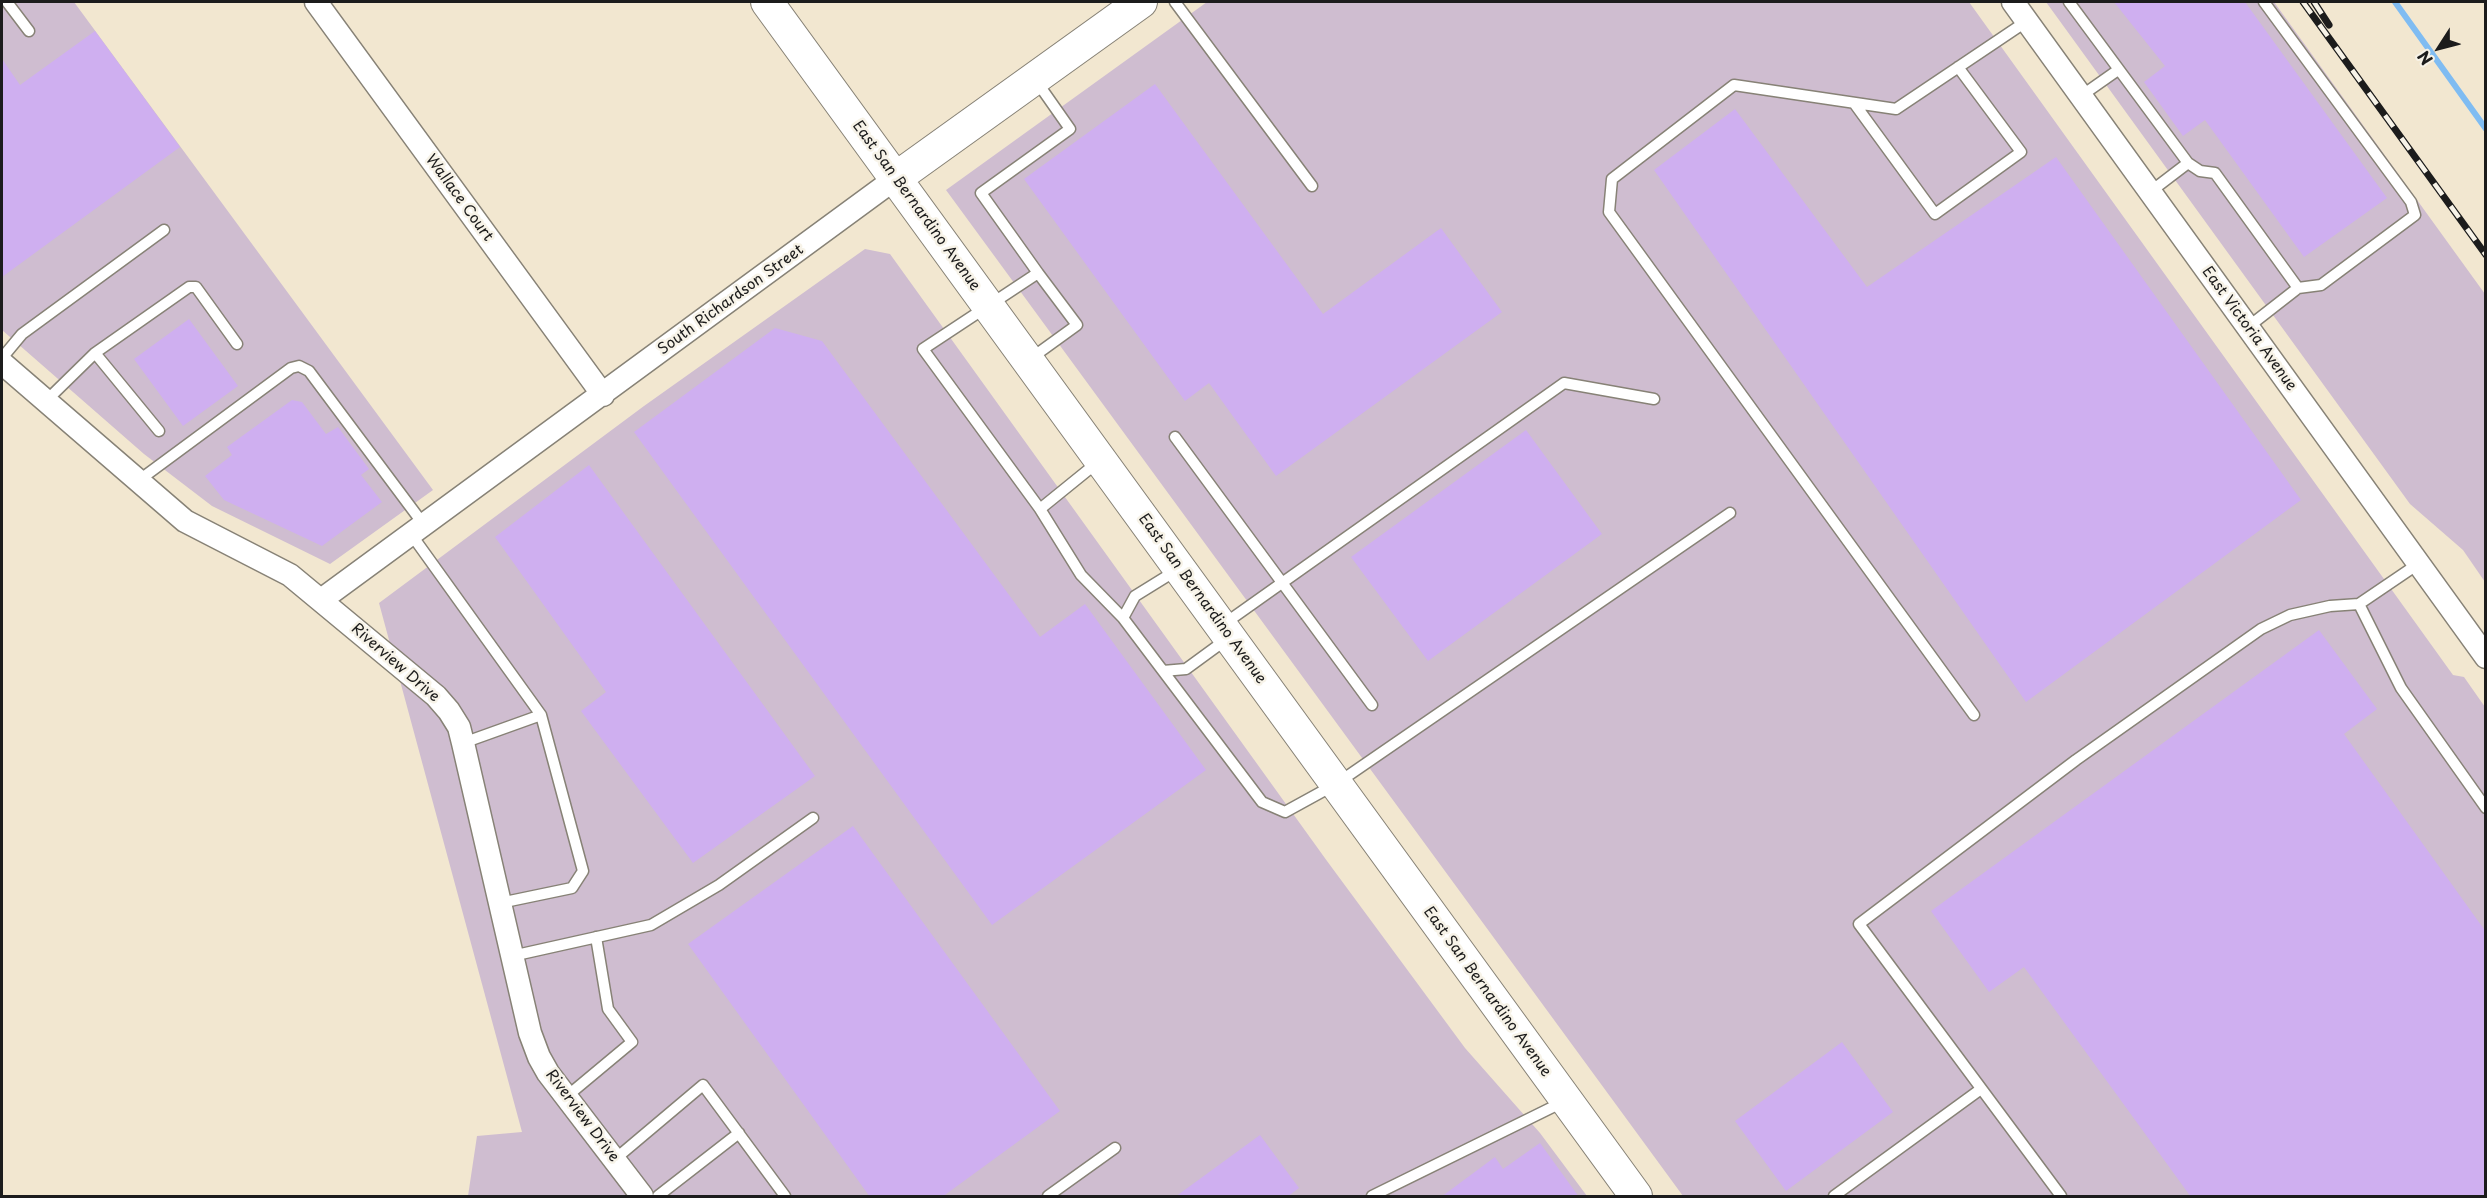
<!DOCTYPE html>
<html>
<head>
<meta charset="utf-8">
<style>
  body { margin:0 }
  #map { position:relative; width:2487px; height:1198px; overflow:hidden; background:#f2e7d0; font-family:"Playpen Sans",sans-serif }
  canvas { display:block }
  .frame { position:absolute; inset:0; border:3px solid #1c1c1c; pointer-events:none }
  .north { position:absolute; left:2409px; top:18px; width:60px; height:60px; -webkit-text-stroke:4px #f7f3e8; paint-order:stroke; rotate:234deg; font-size:16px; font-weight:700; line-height:24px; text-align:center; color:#1c1c1c }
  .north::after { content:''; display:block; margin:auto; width:21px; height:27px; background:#1c1c1c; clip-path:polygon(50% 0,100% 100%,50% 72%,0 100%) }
</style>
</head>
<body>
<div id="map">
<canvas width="2487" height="1198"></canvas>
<div class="frame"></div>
<div class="north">N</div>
</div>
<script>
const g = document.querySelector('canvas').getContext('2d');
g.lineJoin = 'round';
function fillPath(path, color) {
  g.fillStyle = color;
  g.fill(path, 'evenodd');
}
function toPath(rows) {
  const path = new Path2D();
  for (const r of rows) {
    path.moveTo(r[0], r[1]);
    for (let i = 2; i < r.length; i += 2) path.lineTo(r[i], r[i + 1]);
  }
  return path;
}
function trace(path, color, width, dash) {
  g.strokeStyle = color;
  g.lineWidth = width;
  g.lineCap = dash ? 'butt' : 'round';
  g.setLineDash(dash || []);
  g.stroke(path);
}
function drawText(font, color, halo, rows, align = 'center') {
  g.font = font + ' "Playpen Sans",sans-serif';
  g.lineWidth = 5;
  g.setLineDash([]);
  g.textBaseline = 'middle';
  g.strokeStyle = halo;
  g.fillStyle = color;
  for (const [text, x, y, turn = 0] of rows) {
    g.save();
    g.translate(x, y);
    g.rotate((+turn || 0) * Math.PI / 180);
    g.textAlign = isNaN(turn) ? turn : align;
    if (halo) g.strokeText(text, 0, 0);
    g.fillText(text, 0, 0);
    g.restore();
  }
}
fillPath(toPath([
  [2,2,74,2,433,490,330,564,212,506,144,454,2,330],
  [1207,2,1969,2,2453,675,2464,677,2485,707,2485,1196,1683,1196,946,190],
  [2046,2,2274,2,2485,294,2485,582,2463,550,2410,504],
  [865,249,890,254,1327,861,1465,1048,1540,1133,1587,1196,468,1196,477,1136,522,1132,379,603,644,406]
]), '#cfbdd0');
trace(toPath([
  [2395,2,2486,129]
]), '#7fbcf2', 6);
fillPath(toPath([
  [2114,2,2245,2,2387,198,2304,257,2205,120,2183,136,2144,82,2165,66],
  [95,31,180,147,2,277,2,59,20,85],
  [1155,84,1323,314,1441,228,1502,312,1276,476,1209,383,1185,401,1024,179],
  [1735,109,1867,287,2056,157,2301,500,2026,702,1654,170],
  [189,319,238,386,183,426,134,359],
  [775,328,822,341,1040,637,1085,604,1206,770,992,925,634,432],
  [292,400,302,402,326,434,338,427,369,469,361,475,382,502,322,546,224,500,205,476,232,455,227,447],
  [1526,430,1602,534,1428,661,1351,557],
  [589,465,815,776,693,863,581,711,606,692,495,537],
  [2319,630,2377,709,2344,734,2486,932,2486,1197,2191,1197,2024,967,1989,992,1931,911],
  [853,826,1060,1111,942,1197,870,1197,688,944],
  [1842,1042,1893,1112,1786,1191,1735,1121],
  [1260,1135,1299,1188,1287,1197,1175,1197],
  [1540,1143,1579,1197,1441,1197,1495,1157,1503,1169]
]), '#cfaff0');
const lane = toPath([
  [7,2,29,31],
  [1175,2,1312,186],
  [2069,2,2188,163,2200,171,2215,173,2298,288,2248,327],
  [2264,2,2411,202,2415,215,2321,285,2298,288],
  [1037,82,1070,129,981,193,1038,273,923,349,1040,509],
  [2081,96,2118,70],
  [1854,103,1935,214,2021,152,1958,67],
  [2150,192,2188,163],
  [95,353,159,431],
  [2,358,22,334,164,230],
  [1030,359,1077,325,1038,273],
  [46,401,95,353,189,287,196,287,237,344],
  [1175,437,1372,705],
  [1098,462,1040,509,1081,575,1123,618,1163,671,1186,669,1227,639],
  [138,481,291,368,299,366,309,371,424,525],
  [411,534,541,715,583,871,572,888,500,903],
  [2359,604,2401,688,2486,808],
  [1123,618,1135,596,1177,570],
  [1224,624,1564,383,1654,399],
  [1163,671,1262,802,1285,812,1336,784,1730,513],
  [1974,715,1609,212,1612,179,1734,85,1896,109,2027,21],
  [463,743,541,715],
  [512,956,651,925,719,885,813,818],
  [566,1097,632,1042,608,1009,596,937],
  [614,1160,703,1085,785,1196],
  [658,1196,739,1133],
  [1048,1196,1115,1148],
  [1372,1196,1563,1102],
  [1834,1196,1981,1089],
  [2061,1196,1859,924,2076,760,2261,629,2290,615,2330,606,2359,604,2418,564]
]);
const street = toPath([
  [316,2,603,395],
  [2013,2,2486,657],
  [2,363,185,521,290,575,436,696,449,711,459,727,463,743,530,1033,539,1057,548,1073,642,1196],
  [321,600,896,178]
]);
const secondary = toPath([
  [767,2,1636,1196],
  [896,178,1141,2]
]);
trace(lane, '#878276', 13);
trace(street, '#878276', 25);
trace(secondary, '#878276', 34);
trace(lane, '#fff', 10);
trace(street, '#fff', 22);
trace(secondary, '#fff', 32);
const rail = toPath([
  [2303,2,2486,255],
  [2314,2,2329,25]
]);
trace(rail, '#1c1c1c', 7);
trace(rail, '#f7f3e8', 4.5, [14]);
drawText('15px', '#1c1c1c', '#f7f3e8', [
  ["Wallace Court",459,198,54],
  ["East San Bernardino Avenue",916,206,54],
  ["South Richardson Street",731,300,-36],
  ["East Victoria Avenue",2249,329,54],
  ["East San Bernardino Avenue",1202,599,54],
  ["Riverview Drive",395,663,41],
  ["East San Bernardino Avenue",1487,992,54],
  ["Riverview Drive",582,1116,53]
]);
</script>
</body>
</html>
